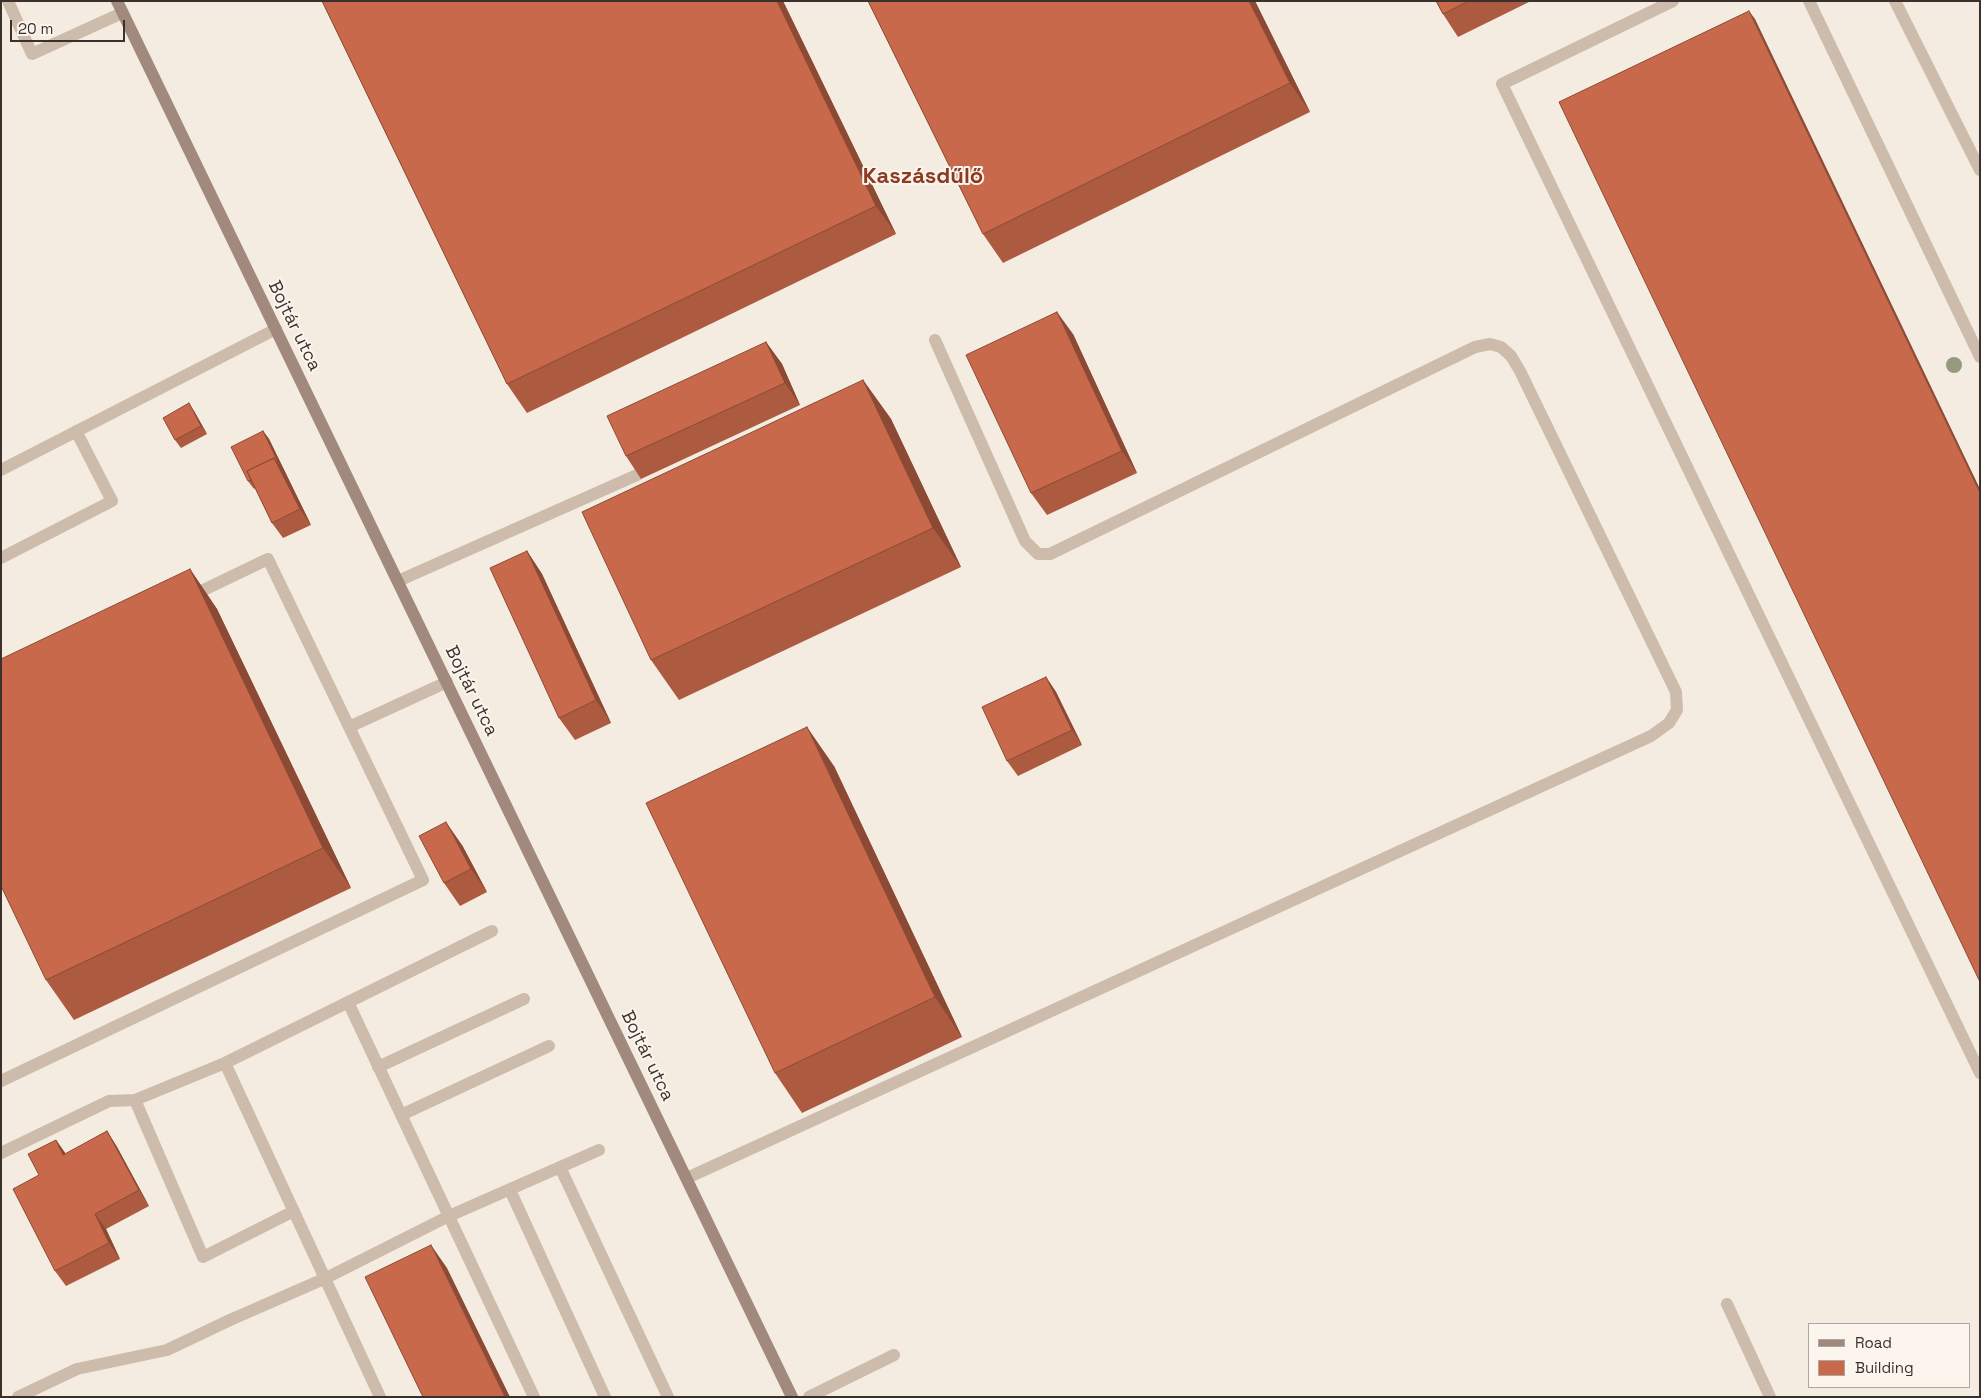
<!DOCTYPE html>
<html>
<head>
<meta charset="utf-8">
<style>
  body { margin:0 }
  #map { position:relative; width:1981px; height:1398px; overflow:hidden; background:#f4ebe1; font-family:"Space Grotesk",sans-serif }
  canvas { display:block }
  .frame { position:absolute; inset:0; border:2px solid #3b302b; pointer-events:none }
  .legend { position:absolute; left:1808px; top:1323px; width:162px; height:65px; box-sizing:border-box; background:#fbf5ee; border:1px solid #aea6a0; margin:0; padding:6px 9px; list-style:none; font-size:15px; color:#3b302b }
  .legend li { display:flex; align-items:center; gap:10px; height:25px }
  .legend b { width:25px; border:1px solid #aea6a0 }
  .scale { position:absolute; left:10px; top:20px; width:115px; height:22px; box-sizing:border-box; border:2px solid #3b302b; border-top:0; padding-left:6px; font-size:15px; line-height:18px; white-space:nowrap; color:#3b302b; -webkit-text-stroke:4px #fbf5ee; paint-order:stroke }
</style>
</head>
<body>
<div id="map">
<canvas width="1981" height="1398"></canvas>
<div class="frame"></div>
<ul class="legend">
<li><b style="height:6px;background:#a18a7d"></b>Road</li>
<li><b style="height:14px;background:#c8694b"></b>Building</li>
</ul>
<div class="scale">20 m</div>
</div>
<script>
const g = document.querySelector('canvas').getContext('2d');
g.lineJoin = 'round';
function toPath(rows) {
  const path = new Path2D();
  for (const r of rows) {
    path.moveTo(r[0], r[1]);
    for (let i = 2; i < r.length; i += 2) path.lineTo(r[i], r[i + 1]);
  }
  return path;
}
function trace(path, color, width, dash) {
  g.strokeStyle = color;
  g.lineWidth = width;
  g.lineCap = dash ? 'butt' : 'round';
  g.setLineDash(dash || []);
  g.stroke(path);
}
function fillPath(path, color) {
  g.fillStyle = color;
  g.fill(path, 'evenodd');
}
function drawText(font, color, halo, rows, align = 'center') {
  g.font = font + ' "Space Grotesk",sans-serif';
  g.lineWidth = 4;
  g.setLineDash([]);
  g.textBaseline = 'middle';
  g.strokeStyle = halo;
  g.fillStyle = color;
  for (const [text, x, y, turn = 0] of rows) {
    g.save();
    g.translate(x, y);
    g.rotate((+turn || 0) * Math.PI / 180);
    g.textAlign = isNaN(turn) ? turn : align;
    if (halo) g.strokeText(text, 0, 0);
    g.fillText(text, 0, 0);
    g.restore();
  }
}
trace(toPath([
  [8,1,32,54,122,13],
  [1673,1,1502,84,1980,1073],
  [1809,1,1980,357],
  [1,470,276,329],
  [1,558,112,501,76,431],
  [398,581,637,475],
  [349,727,447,682],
  [348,1002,534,1397],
  [225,1063,380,1397],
  [378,1067,524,999],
  [1,1081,423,880,268,559,189,597],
  [135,1100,203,1257,294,1211],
  [401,1115,549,1046],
  [1,1153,109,1101,135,1100,225,1063,492,931],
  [560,1167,668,1397],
  [687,1178,1651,736,1669,723,1677,710,1676,692,1520,371,1511,356,1501,347,1490,344,1475,347,1050,554,1038,554,1025,541,935,340],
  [510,1190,605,1397],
  [1727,1304,1770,1397],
  [18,1397,77,1369,167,1350,230,1320,326,1278,449,1216,599,1150],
  [809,1397,894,1355]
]), '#cdbbac', 12);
trace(toPath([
  [1895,1,1980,170]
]), '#cdbbac', 12);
trace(toPath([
  [117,1,792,1397]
]), '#a18a7d', 12);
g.fillStyle = '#969b7f';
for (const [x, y] of [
  [1954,365]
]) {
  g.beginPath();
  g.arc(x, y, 8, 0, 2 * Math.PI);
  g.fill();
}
fillPath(toPath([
  [322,1,783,1,896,234,527,413,507,384],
  [868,1,1255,1,1310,112,1003,263,983,234],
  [1436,1,1531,1,1458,37,1443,14],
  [1073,334,1137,473,1047,515,1031,493],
  [766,342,782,364,800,405,641,479,626,456],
  [863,380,891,419,961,567,679,700,651,660],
  [194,411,207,434,181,448,175,440],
  [263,431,269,439,311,525,283,538,272,523,255,488,254,489,248,481],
  [527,551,542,574,611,723,575,740,559,718],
  [190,569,217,609,351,888,74,1020,46,980],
  [1046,677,1056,692,1082,745,1018,776,1007,761],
  [834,766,962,1037,802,1113,775,1073],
  [462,845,487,892,460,906,444,883],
  [107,1131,117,1147,149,1206,106,1229,120,1259,66,1286,55,1271,39,1175,56,1140,66,1154]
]), '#ac5a40');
fillPath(toPath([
  [777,1,783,1,896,234,876,206],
  [1249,1,1255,1,1310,112,1290,83],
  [1749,11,1755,19,1980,489,1980,493],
  [1057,312,1073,334,1137,473,1122,451],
  [766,342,782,364,800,405,785,383],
  [863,380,891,419,961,567,933,528],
  [189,403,194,411,207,434,201,426],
  [263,431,269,439,311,525,300,509,274,458],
  [527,551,542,574,611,723,596,700],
  [190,569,217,609,351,888,323,848],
  [1046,677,1056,692,1082,745,1072,730],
  [807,727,834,766,962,1037,935,997],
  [446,822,462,845,487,892,471,869],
  [107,1131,117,1147,149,1206,139,1190],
  [56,1140,67,1156,63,1155],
  [95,1214,106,1229,120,1259,109,1243],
  [431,1245,447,1268,510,1397,505,1397]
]), '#8c4a34');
const building = toPath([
  [322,1,777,1,876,206,507,384,322,1],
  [868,1,1249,1,1290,83,983,234,868,1],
  [1436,1,1469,1,1443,14,1436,1],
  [1749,11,1980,493,1980,982,1559,102,1749,11],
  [1057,312,1122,451,1031,493,966,355,1057,312],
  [766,342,785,383,626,456,607,416,766,342],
  [863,380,933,528,651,660,582,512,863,380],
  [189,403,201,426,175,440,163,418,189,403],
  [263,431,280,466,274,458,247,471,251,480,248,481,231,447,263,431],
  [274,458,300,509,272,523,247,471,274,458],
  [527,551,596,700,559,718,490,568,527,551],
  [190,569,323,848,46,980,1,886,1,659,190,569],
  [1046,677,1072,730,1007,761,982,707,1046,677],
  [807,727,935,997,775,1073,646,803,807,727],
  [446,822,471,869,444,883,419,836,446,822],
  [107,1131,139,1190,95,1214,109,1243,55,1271,13,1189,39,1175,28,1154,56,1140,63,1155,107,1131],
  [431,1245,505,1397,423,1397,365,1277,431,1245]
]);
fillPath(building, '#c8694b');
trace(building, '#8c4a34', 1);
drawText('18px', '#3b302b', '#fbf5ee', [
  ["Bojtár utca",294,326,64],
  ["Bojtár utca",471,691,64],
  ["Bojtár utca",647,1056,64]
]);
drawText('bold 22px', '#8c3b22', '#fbf5ee', [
  ["Kaszásdűlő",923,177]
]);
</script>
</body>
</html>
